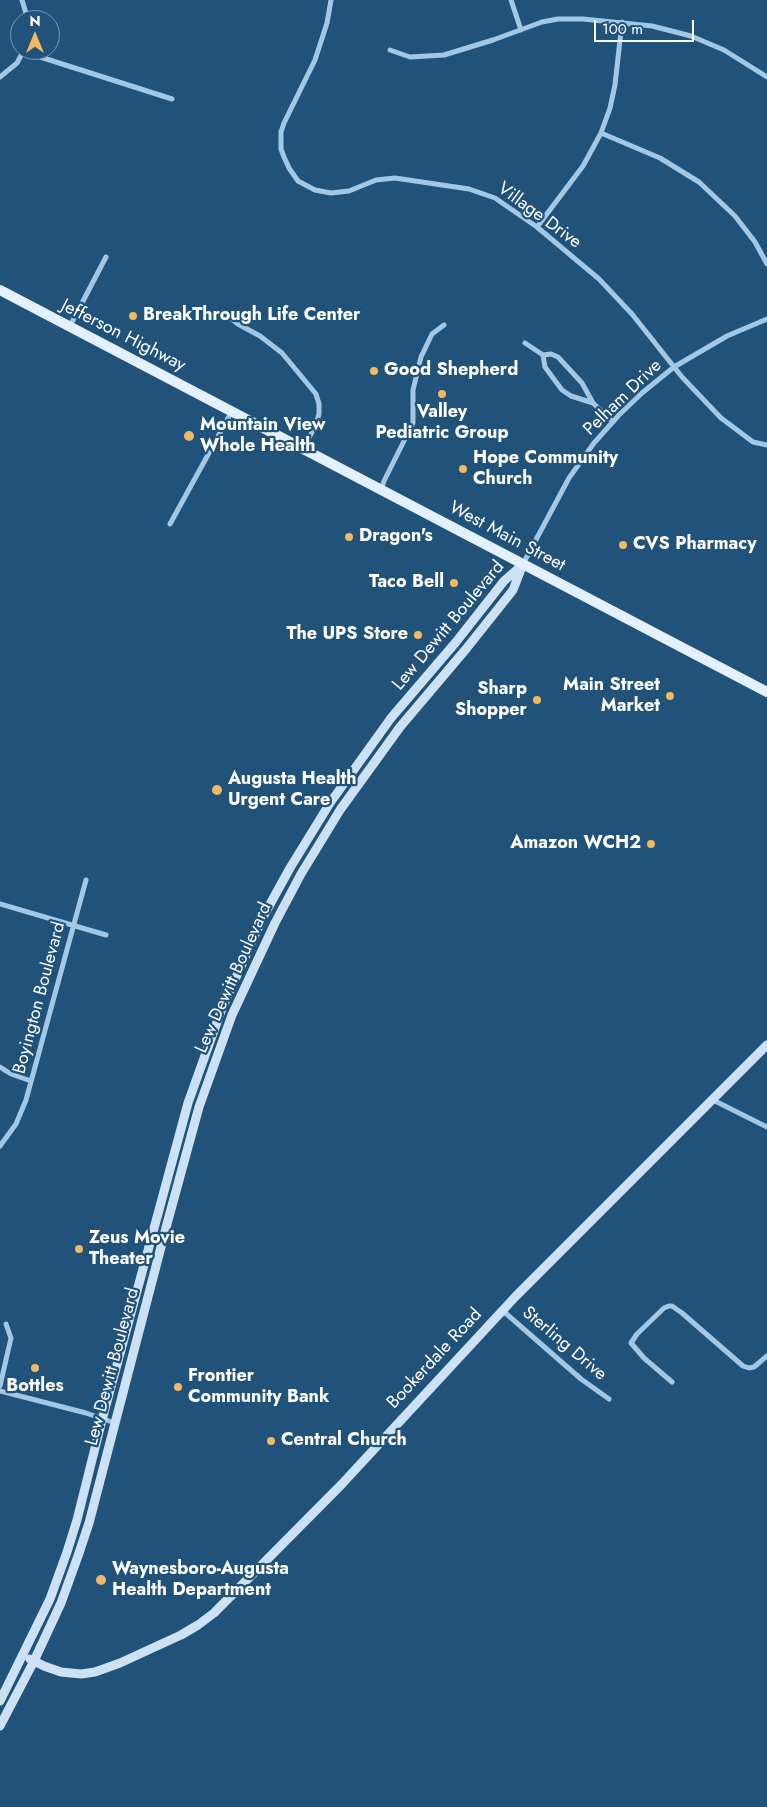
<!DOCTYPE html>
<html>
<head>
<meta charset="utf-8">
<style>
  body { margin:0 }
  #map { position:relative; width:767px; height:1807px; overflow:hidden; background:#21527a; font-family:Jost,sans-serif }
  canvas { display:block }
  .north { position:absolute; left:10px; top:10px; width:50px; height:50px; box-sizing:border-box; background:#21527a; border:1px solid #7a97af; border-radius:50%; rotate:0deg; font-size:14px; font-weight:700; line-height:20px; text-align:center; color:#fff }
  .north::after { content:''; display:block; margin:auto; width:18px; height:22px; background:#f1b865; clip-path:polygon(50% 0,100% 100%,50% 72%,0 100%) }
  .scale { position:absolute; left:594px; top:20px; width:100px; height:22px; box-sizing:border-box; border:2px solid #fff; border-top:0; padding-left:6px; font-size:15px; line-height:18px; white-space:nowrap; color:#fff; -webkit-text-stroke:4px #21527a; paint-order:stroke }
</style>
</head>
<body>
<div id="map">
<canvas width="767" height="1807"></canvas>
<div class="north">N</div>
<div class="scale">100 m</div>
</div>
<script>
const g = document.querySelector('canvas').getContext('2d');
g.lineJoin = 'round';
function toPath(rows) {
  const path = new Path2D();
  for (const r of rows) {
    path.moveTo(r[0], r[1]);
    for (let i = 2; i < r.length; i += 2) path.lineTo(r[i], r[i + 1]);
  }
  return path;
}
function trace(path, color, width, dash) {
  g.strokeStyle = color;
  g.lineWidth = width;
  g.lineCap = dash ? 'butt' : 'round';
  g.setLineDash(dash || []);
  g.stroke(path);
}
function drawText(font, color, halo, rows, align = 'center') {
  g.font = font + ' Jost,sans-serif';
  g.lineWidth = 4.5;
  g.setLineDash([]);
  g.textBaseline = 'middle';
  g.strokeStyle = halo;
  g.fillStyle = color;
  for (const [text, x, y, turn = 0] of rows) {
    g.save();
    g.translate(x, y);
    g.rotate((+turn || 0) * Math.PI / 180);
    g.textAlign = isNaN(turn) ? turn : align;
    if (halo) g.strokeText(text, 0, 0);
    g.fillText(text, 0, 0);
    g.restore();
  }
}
trace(toPath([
  [22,0,28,20],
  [331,0,327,23,315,60,284,123,281,132,281,149,284,157,289,168,298,181,315,190,331,193,349,191,376,180,395,178,469,189,495,198,537,227,599,279,632,314,682,377,721,418,753,442,767,445],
  [511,0,521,30],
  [24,50,34,55,172,99],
  [390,50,410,57,444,55,493,40,542,22,558,19,583,19,652,26,691,36,724,50,767,77],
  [0,77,17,63,24,50],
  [601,133,660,158,699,182,735,216,755,242,767,264],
  [537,227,583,166,601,133,610,108,615,85,622,22],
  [223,312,238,324,260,336,282,353,316,394,319,404,319,414,315,427,303,448],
  [70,326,106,257],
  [525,343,543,355,545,367,562,390,571,396,593,403,582,383,558,357,551,354,543,355],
  [593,403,613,422],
  [381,490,384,481,413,423,413,390,421,357,432,334,444,325],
  [170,524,232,411],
  [523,564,569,478,594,443,619,415,642,393,674,367,727,336,767,319],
  [0,904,106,935],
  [0,1067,11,1074,31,1081],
  [713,1100,767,1127],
  [0,1146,16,1124,26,1100,86,880],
  [502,1310,581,1379,609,1399],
  [672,1382,644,1358,631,1343,637,1334,664,1308,669,1306,672,1306,682,1313,743,1366,749,1368,754,1367,767,1356],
  [0,1386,11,1338,6,1324],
  [0,1391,86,1413,115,1423]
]), '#a3c8e5', 5);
trace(toPath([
  [30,1659,44,1666,61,1672,81,1674,95,1672,120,1663,181,1635,198,1625,214,1613,341,1485,516,1296,767,1045],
  [0,1701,50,1599,67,1552,77,1520,102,1420,188,1103,221,1011,263,917,290,868,330,803,391,718,456,642,504,581,521,566],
  [0,1726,34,1661,61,1603,78,1556,89,1523,167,1224,199,1107,232,1015,275,923,301,874,340,810,400,727,466,649,513,590,523,564]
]), '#cce2f4', 9);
trace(toPath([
  [0,290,767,692]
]), '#e3f0fd', 10);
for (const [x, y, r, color] of [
  [133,316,5,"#f1b865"],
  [374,371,5,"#f1b865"],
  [442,394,5,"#f1b865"],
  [189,436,6,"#f1b865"],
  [463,469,5,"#f1b865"],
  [349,537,5,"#f1b865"],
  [623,545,5,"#f1b865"],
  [454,583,5,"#f1b865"],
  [418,635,5,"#f1b865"],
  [670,696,5,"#f1b865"],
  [537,700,5,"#f1b865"],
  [217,790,6,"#f1b865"],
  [651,844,5,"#f1b865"],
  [79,1249,5,"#f1b865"],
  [35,1368,5,"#f1b865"],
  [178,1387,5,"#f1b865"],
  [271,1441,5,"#f1b865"],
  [101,1580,6,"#f1b865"]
]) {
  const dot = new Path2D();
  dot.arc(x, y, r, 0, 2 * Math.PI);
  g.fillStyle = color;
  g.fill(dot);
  trace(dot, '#21527a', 2);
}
drawText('18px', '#fff', '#21527a', [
  ["Village Drive",539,216,36],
  ["Jefferson Highway",123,336,27],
  ["Pelham Drive",623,398,-44],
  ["West Main Street",507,537,28],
  ["Lew Dewitt Boulevard",449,626,-50],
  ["Lew Dewitt Boulevard",234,978,-66],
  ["Boyington Boulevard",40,998,-75],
  ["Sterling Drive",564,1344,40],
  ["Bookerdale Road",435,1359,-47],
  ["Lew Dewitt Boulevard",113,1367,-75]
]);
drawText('bold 18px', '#fff', '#21527a', [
  ["BreakThrough Life Center",143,316],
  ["Good Shepherd",384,371],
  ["Valley",442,413,"center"],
  ["Pediatric Group",442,434,"center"],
  ["Mountain View",200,426],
  ["Whole Health",200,447],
  ["Hope Community",473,459],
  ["Church",473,480],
  ["Dragon's",359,537],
  ["CVS Pharmacy",633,545],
  ["Taco Bell",444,583,"right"],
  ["The UPS Store",408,635,"right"],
  ["Main Street",660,686,"right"],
  ["Market",660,707,"right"],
  ["Sharp",527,690,"right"],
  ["Shopper",527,711,"right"],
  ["Augusta Health",228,780],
  ["Urgent Care",228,801],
  ["Amazon WCH2",641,844,"right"],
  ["Zeus Movie",89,1239],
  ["Theater",89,1260],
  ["Frontier",188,1377],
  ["Community Bank",188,1398],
  ["Bottles",35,1387,"center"],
  ["Central Church",281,1441],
  ["Waynesboro-Augusta",112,1570],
  ["Health Department",112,1591]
], 'left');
</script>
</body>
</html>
